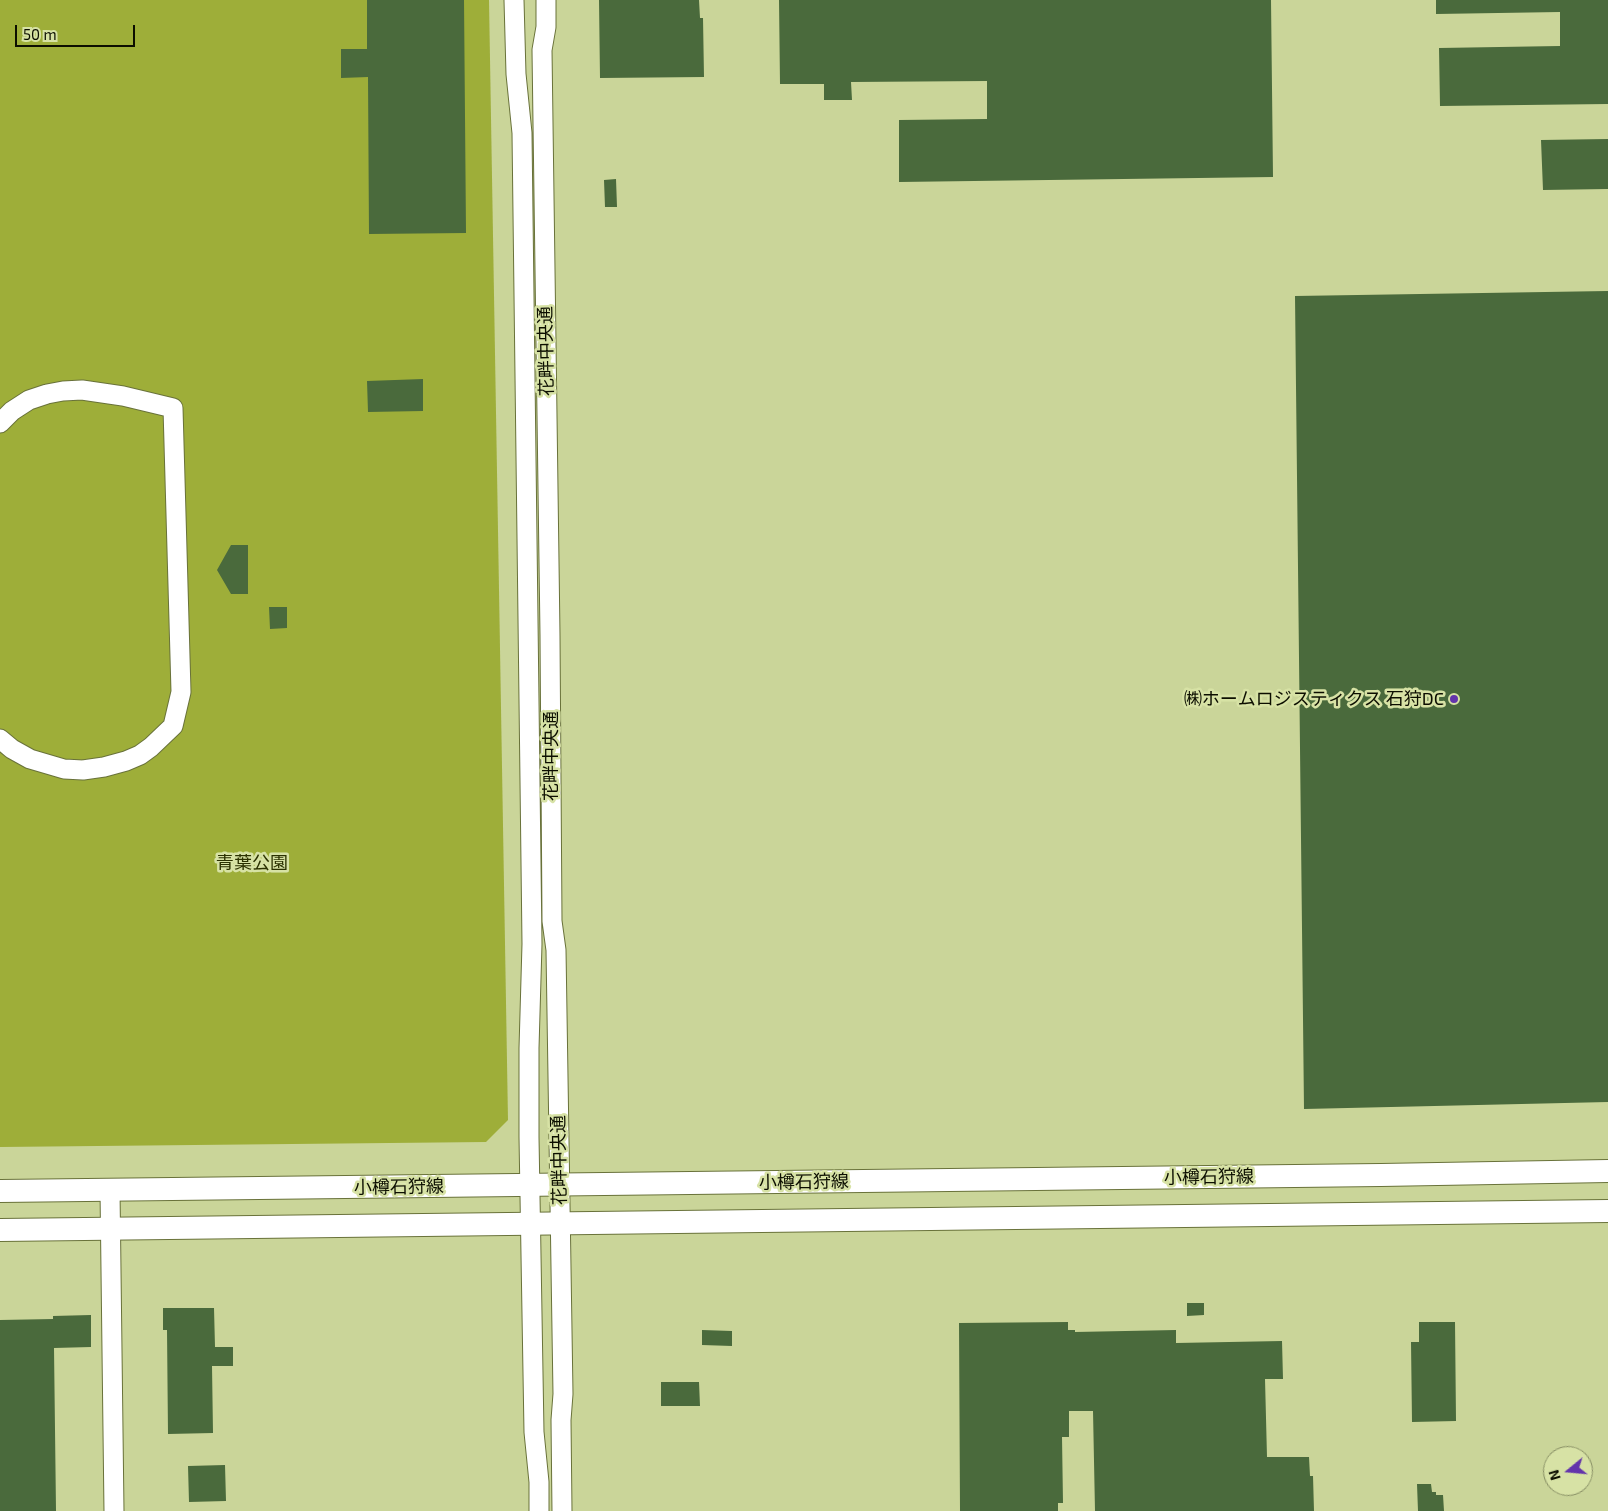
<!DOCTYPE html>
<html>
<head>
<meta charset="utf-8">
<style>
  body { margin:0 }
  #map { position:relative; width:1608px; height:1511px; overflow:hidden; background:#cad599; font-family:"Exo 2",sans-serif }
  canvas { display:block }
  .north { position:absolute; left:1543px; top:1446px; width:50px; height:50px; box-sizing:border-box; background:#d7e2a5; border:1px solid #868d63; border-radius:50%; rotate:253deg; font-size:14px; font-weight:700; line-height:20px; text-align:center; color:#0c0e00 }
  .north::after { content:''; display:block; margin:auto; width:18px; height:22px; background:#6334ab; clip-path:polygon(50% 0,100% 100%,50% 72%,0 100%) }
  .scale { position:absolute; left:15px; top:25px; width:120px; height:22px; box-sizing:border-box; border:2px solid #0c0e00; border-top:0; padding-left:6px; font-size:15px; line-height:18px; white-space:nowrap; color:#0c0e00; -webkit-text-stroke:4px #d7e2a5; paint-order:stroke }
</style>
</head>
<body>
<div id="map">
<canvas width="1608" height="1511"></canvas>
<div class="north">N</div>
<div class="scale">50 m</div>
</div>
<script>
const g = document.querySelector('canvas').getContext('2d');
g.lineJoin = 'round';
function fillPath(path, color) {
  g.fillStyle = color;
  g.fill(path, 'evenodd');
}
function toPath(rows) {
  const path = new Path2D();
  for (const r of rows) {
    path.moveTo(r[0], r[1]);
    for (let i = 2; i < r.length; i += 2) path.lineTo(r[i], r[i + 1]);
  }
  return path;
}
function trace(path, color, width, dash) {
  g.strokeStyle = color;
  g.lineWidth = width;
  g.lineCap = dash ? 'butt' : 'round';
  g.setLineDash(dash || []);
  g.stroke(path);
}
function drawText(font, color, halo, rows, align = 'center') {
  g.font = font + ' "Exo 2","Noto Sans JP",sans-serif';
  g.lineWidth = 5;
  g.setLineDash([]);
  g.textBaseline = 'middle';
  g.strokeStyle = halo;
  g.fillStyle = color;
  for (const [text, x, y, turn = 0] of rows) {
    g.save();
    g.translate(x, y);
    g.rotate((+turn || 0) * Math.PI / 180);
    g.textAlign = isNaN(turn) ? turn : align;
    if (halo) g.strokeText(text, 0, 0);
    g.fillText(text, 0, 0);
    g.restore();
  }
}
fillPath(toPath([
  [0,0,489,0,508,1120,486,1142,0,1147]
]), '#9eae39');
fillPath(toPath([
  [367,0,464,0,466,233,369,234,368,77,341,78,341,49,367,49],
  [599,0,699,0,700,18,703,18,704,77,600,78],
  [779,0,1271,0,1273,177,899,182,899,120,987,119,987,81,851,82,852,100,824,100,824,84,780,84],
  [1436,0,1608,0,1608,104,1440,106,1439,48,1560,46,1560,12,1436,14],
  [1608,139,1608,189,1543,190,1541,140],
  [616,179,617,207,605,207,604,180],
  [1608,291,1608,1102,1304,1109,1295,296],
  [423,379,423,411,368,412,367,381],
  [231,545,248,545,248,594,231,594,217,570],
  [269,607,287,607,287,628,270,629],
  [1187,1303,1204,1303,1204,1315,1187,1316],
  [163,1308,214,1308,215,1347,233,1347,233,1366,212,1366,213,1433,168,1434,167,1330,163,1330],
  [91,1315,91,1347,54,1348,56,1511,0,1511,0,1320,53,1319,53,1316],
  [1068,1322,1068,1330,1075,1330,1075,1332,1176,1330,1176,1343,1282,1341,1283,1379,1265,1379,1267,1457,1309,1457,1310,1476,1313,1476,1314,1511,1095,1511,1093,1411,1069,1411,1069,1437,1062,1437,1063,1503,1058,1503,1058,1511,960,1511,959,1323],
  [1419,1322,1455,1322,1456,1421,1412,1422,1411,1342,1419,1342],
  [702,1330,732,1331,732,1346,702,1345],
  [661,1382,699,1382,700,1406,661,1406],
  [225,1465,226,1501,189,1502,188,1466],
  [1417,1484,1431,1484,1432,1492,1436,1492,1436,1495,1443,1495,1444,1511,1418,1511]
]), '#4a6a3c');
const minor = toPath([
  [514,0,516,74,522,133,532,944,529,1048,529,1137,534,1432,539,1482,539,1511],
  [546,0,546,27,542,50,550,635,552,921,556,950,563,1394,561,1420,562,1511],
  [0,423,12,411,29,400,47,394,63,391,82,390,123,396,173,408,181,692,173,726,151,747,140,755,126,761,104,767,83,770,64,769,30,759,12,749,0,739],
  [110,1190,114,1511]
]);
const major = toPath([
  [0,1191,1381,1175,1608,1171],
  [0,1230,1608,1211]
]);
trace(minor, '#69723a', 21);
trace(major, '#69723a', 24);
trace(minor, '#fff', 19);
trace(major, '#fff', 22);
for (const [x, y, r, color] of [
  [1454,699,5,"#6334ab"]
]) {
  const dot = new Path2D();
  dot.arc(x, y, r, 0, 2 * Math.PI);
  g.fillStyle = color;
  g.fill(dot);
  trace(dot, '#d7e2a5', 2);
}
drawText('18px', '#0c0e00', '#d7e2a5', [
  ["花畔中央通",546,351,-91],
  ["花畔中央通",551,756,-90],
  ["花畔中央通",559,1160,-91],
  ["小樽石狩線",1209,1177,-1],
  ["小樽石狩線",804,1182,-1],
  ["小樽石狩線",399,1187,-1]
]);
drawText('18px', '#0c0e00', '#d7e2a5', [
  ["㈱ホームロジスティクス 石狩DC",1444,699]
], 'right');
drawText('18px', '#2b3100', '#d7e2a5', [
  ["青葉公園",252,863]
]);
</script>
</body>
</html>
